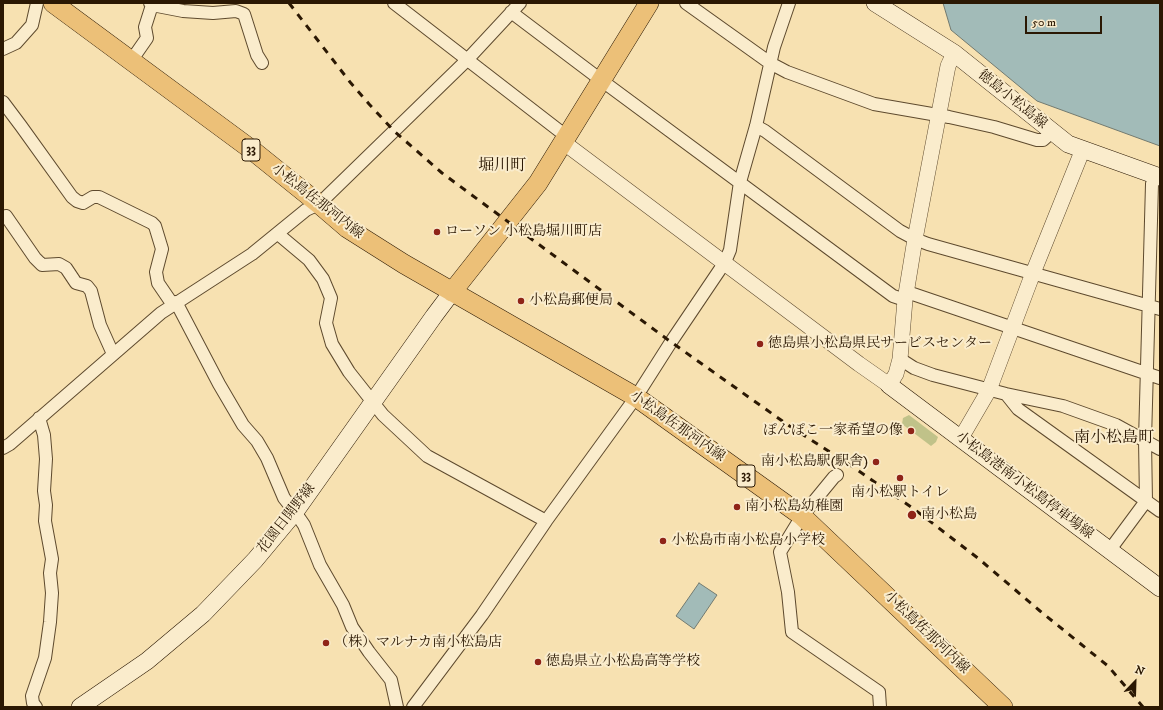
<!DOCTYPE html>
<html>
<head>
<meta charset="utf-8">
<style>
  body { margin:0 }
  #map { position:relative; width:1163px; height:710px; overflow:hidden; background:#f7e1b1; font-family:"IM FELL DW Pica",serif }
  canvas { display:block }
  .frame { position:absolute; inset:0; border:4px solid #2b1803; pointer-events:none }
  .north { position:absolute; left:1115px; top:662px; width:40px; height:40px; -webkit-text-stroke:3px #faeccc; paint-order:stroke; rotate:23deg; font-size:11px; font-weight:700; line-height:16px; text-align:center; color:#2b1803 }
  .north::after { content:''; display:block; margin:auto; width:14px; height:18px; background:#2b1803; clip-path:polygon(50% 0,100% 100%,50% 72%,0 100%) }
  .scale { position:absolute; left:1025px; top:16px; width:77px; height:18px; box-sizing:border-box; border:2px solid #2b1803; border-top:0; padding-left:5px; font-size:12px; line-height:14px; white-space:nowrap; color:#2b1803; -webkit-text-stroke:3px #faeccc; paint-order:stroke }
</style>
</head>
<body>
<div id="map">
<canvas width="1163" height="710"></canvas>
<div class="frame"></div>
<div class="north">N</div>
<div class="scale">50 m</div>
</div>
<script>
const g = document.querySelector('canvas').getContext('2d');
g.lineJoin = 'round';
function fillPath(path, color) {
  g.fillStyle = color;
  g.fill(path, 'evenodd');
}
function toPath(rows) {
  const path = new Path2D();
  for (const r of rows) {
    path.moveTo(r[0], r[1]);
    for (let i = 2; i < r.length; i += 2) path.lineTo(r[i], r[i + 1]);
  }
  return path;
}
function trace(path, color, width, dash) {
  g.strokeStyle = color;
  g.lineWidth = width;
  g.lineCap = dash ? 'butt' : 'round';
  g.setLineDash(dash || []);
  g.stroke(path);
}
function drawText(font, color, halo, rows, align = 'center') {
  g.font = font + ' "IM FELL DW Pica","Noto Serif JP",serif';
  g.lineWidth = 4;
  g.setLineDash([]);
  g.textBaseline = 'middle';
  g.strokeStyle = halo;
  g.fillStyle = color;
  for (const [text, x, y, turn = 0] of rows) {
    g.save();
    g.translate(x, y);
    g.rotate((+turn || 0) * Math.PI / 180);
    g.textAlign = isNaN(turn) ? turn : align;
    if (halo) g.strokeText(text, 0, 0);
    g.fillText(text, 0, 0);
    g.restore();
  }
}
fillPath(toPath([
  [909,415,938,437,936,442,931,446,902,424,903,418]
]), '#c0c289');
const water = toPath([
  [943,3,1160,3,1160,146,1037,101,951,30,943,3],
  [699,583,717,595,694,629,676,616,699,583]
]);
fillPath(water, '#a2bbb8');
trace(water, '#727a70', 1);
const minor = toPath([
  [150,3,152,5,183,11,213,13,236,11,244,14,257,55,262,63],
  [394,3,566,136],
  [686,3,770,63,787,72,874,104,949,117,994,127,1037,140,1043,140,1052,132],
  [511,12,601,80,893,296,905,300],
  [3,49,16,43,32,25,37,3],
  [131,61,147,38,145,27,152,5],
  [3,102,21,126,72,197,77,201,83,203,93,197,99,197,152,223,155,226,162,249,156,272,158,283,173,305],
  [756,126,765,131,900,231,915,239,928,244,1160,309],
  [6,216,35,258,42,265,59,264,66,268,76,283,87,286,91,291,100,325,113,354],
  [278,234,309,260,323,279,331,298,326,323,332,344,349,372,383,415,427,456,546,521],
  [907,292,1160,378],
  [176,302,219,384,243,425,257,441,267,458,284,498,295,512,304,525,320,565,343,605,352,627,369,652,391,680,397,707],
  [900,359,914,368,933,375,1006,394,1063,406,1116,425,1160,449],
  [1006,394,1018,409,1160,511],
  [3,448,10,444,161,313,252,254,306,210,319,204,467,60,520,3],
  [837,475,834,477,802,516,780,552,788,592,792,632,879,692,880,707],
  [1109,551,1146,501,1145,440,1152,184,1155,175],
  [36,707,33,703,32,696,45,658,50,622,52,593,50,573,52,559,45,521,46,505,44,491,46,459,44,435,39,418],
  [413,707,482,615,546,521,636,397,671,342,725,262,730,250,740,182,756,126,774,47,789,3]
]);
const tertiary = toPath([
  [563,142,859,364,889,385,896,374,900,359,905,300,915,239,948,66,954,53],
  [961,438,989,390,1033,273,1083,149]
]);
const secondary = toPath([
  [875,3,954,53,1068,144,1160,177],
  [889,385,1160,588],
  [80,707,147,661,203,614,255,560,295,512,434,316,452,292]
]);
const primary = toPath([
  [53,3,252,150,319,204,347,228,404,264,636,397,802,516,1003,707],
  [452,292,538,183,649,3]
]);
trace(minor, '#5e4a2e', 14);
trace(tertiary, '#5e4a2e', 16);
trace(secondary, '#2b1803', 18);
trace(primary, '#2b1803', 20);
trace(minor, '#faeccc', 12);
trace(tertiary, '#faeccc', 15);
trace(secondary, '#faeccc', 17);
trace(primary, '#ecc078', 19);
trace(toPath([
  [289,3,350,82,369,104,394,131,442,173,671,342,788,425,847,463,914,509,979,559,1040,611,1108,666,1143,707]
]), '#2b1803', 3, [7, 7]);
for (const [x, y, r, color] of [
  [437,232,4,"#8f2418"],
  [521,301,4,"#8f2418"],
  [760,344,4,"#8f2418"],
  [911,431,4,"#8f2418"],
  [876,462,4,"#8f2418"],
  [900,478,4,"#8f2418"],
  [737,507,4,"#8f2418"],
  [912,515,5,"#8f2418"],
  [663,541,4,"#8f2418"],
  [326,643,4,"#8f2418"],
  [538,662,4,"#8f2418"]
]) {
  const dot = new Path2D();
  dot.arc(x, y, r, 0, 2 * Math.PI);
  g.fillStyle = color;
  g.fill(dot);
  trace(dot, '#faeccc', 1.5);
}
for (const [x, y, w] of [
  [251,150,18],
  [746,476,18]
]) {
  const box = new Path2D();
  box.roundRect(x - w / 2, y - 11, w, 22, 3);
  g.fillStyle = '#faeccc';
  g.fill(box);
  trace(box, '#2b1803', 1);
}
drawText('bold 13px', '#2b1803', null, [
  ["33",251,150],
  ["33",746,476]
]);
drawText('14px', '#2b1803', '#faeccc', [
  ["徳島小松島線",1012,100,39],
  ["小松島佐那河内線",317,202,38],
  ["小松島佐那河内線",677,427,35],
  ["小松島港南小松島停車場線",1024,486,37],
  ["花園日開野線",287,519,-52],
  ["小松島佐那河内線",926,633,44]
]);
drawText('14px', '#2b1803', '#faeccc', [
  ["ローソン 小松島堀川町店",445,232],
  ["小松島郵便局",529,301],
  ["徳島県小松島県民サービスセンター",768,344],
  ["ぽんぽこ一家希望の像",903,431,"right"],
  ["南小松島駅(駅舎)",868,462,"right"],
  ["南小松駅トイレ",900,493,"center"],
  ["南小松島幼稚園",745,507],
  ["南小松島",921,515],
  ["小松島市南小松島小学校",671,541],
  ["（株）マルナカ南小松島店",334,643],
  ["徳島県立小松島高等学校",546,662]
], 'left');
drawText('16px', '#2b1803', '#faeccc', [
  ["堀川町",502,167],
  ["南小松島町",1114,439]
]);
</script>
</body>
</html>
